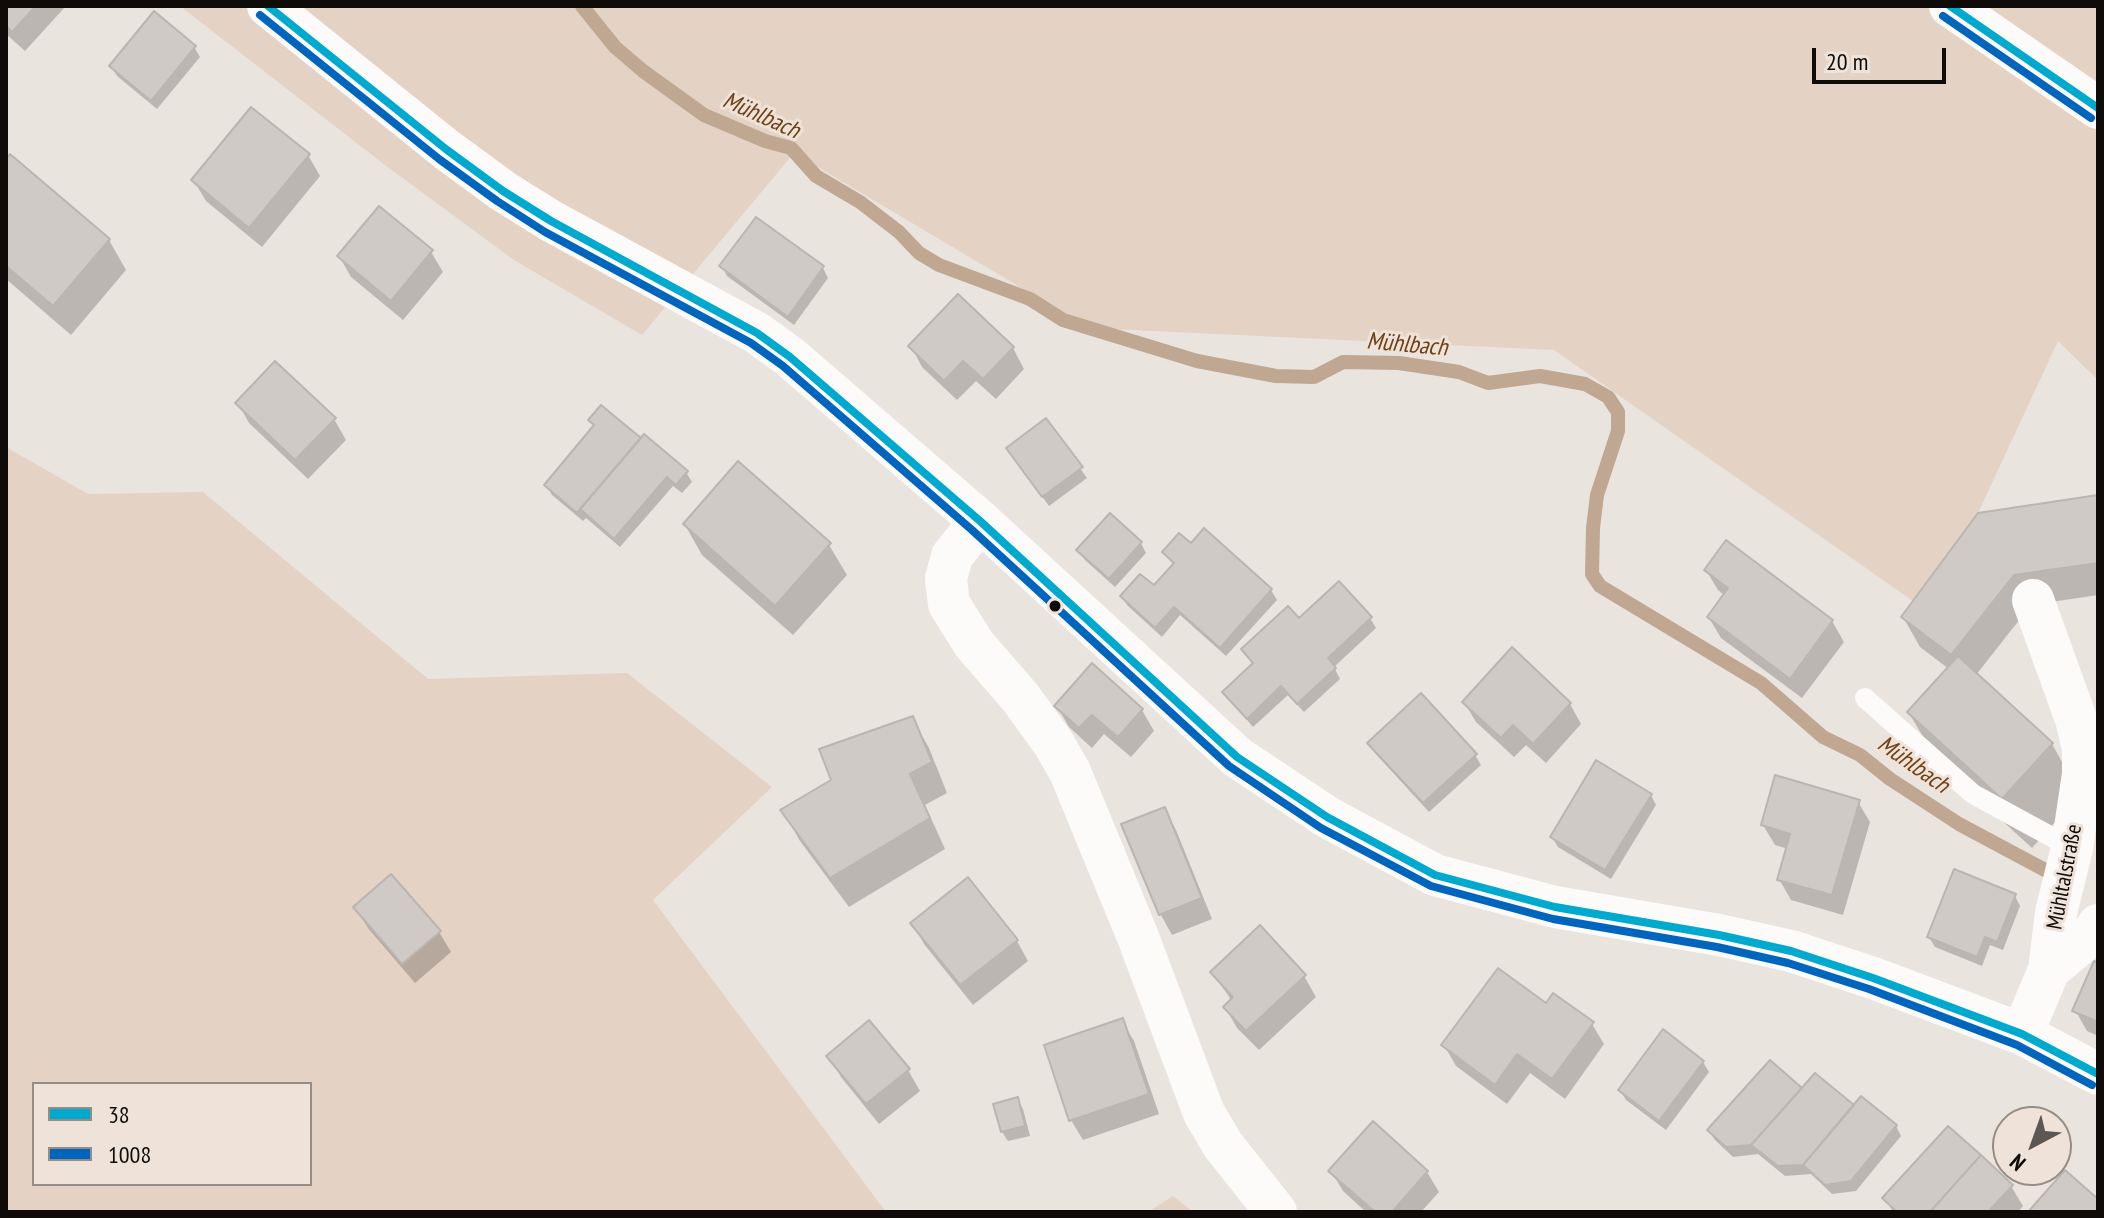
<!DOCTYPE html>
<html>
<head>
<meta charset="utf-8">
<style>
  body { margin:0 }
  #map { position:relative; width:2104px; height:1218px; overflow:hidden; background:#eae4de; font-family:"PT Sans Narrow",sans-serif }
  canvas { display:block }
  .frame { position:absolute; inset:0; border:8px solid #0f0b08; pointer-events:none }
  .legend { position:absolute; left:32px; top:1082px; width:280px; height:104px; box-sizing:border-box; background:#efe3d9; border:2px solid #958d85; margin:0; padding:10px 14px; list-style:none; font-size:24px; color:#0f0b08 }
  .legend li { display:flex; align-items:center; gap:16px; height:40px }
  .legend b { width:40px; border:2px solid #958d85 }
  .north { position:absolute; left:1992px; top:1106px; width:80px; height:80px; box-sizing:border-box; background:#efe3d9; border:2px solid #958d85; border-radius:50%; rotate:221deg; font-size:22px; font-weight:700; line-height:32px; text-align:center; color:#0f0b08 }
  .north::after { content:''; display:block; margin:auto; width:28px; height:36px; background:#5c5753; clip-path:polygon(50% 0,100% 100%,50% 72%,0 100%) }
  .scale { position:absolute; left:1812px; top:48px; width:134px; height:36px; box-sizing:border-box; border:4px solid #0f0b08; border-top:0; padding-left:10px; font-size:24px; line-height:28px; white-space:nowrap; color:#0f0b08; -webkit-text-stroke:6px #efe3d9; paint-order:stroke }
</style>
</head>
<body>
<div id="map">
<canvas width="2104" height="1218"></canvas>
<div class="frame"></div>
<ul class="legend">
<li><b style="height:10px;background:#00a9ce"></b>38</li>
<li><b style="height:10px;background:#0065bd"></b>1008</li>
</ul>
<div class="north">N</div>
<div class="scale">20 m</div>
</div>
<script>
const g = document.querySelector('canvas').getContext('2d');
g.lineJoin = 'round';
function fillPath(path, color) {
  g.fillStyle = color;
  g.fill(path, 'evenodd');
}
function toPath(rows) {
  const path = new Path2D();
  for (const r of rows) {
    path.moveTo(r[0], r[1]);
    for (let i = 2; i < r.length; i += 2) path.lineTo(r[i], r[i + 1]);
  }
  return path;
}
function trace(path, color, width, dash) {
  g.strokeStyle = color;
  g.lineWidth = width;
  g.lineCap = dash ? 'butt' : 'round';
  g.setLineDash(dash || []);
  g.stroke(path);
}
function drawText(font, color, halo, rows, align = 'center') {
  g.font = font + ' "PT Sans Narrow",sans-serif';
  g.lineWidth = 6;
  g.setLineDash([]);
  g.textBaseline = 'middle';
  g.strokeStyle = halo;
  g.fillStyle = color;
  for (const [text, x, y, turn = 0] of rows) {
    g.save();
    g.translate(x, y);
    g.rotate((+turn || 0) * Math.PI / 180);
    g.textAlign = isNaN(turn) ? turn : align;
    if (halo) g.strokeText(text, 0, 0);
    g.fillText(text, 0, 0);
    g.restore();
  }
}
fillPath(toPath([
  [180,6,2098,6,2098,380,2058,341,1978,513,1913,601,1554,350,1089,328,794,153,642,335,514,260,385,165],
  [6,447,88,494,203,492,428,679,627,673,772,787,653,900,886,1212,6,1212],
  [34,1084,310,1084,310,1184,34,1184],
  [1173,1196,1193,1212,1148,1212]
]), '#e4d2c4');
fillPath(toPath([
  [6,6,66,6,25,51,6,34],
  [194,47,200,57,157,109,117,76,111,66],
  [308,155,320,176,262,247,206,201,194,181],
  [6,162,109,240,126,270,71,335,6,279],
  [431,252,443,272,403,320,351,277,339,256],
  [722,266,823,268,828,278,794,325,727,276],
  [911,346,1013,348,1024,369,996,399,976,381,957,400,922,367],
  [238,403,334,419,346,440,308,479,249,423],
  [590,420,686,472,692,482,682,493,673,486,620,547,586,518,583,521,552,495,546,485,594,428],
  [1046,421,1087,478,1049,506,1014,458],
  [2098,497,2098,595,2031,605,1976,675,2052,744,2080,794,2032,848,1938,762,1909,713,1949,669,1920,647,1903,617],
  [685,525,829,545,847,575,793,635,702,555],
  [1141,543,1146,553,1115,587,1085,560,1079,550],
  [1191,546,1271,590,1277,600,1226,656,1180,615,1162,637,1128,606,1122,597,1154,588,1174,566,1164,552],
  [1706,570,1832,621,1844,642,1802,698,1721,638,1709,618,1725,596,1718,590],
  [1370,618,1376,628,1334,667,1340,679,1304,712,1288,695,1253,727,1224,692,1254,664,1244,650,1299,620],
  [1464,702,1570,704,1581,724,1546,763,1526,745,1514,757,1476,722],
  [1057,706,1142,710,1154,731,1131,757,1104,734,1092,748,1069,727],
  [912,718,929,748,947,793,925,805,945,849,849,907,800,841,783,811,833,781],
  [1369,743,1475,755,1481,765,1429,812,1375,753],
  [1651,795,1656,805,1611,879,1558,847,1552,837],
  [1858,802,1870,822,1843,915,1791,900,1779,879,1788,849,1775,845,1763,825],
  [1164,809,1176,830,1212,919,1172,935,1161,915,1124,825],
  [2015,896,2020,906,2003,950,1990,945,1982,966,1935,947,1929,937],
  [356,908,439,932,451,952,415,983,368,928],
  [913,923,1017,941,1028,961,973,1005,924,944],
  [2098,965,2098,1036,2087,1031,2075,1010],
  [1212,972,1304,976,1316,997,1259,1050,1237,1028,1225,1007,1232,1001],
  [1546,1005,1592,1024,1604,1044,1565,1099,1530,1073,1507,1104,1456,1066,1444,1045],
  [1122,1021,1134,1041,1159,1114,1083,1140,1071,1120],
  [829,1056,908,1070,920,1091,879,1124,841,1077],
  [1703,1062,1709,1072,1666,1130,1626,1100,1620,1090],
  [1802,1091,1854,1108,1896,1126,1901,1136,1856,1191,1832,1194,1811,1174,1785,1176,1758,1154,1733,1157,1715,1140,1709,1131],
  [1017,1100,1023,1109,1030,1136,1008,1141,1002,1132],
  [1331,1171,1427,1172,1439,1192,1421,1212,1366,1212,1343,1191],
  [2011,1186,2023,1206,2018,1212,1893,1212,1885,1198]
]), '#0003');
trace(toPath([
  [582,6,615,47,643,71,704,115,765,141,791,148,816,176,860,202,899,232,919,253,939,265,1030,299,1063,320,1197,361,1276,376,1314,377,1343,362,1399,363,1459,372,1488,383,1540,376,1585,384,1608,397,1618,412,1618,431,1597,495,1593,528,1592,574,1600,586,1761,683,1823,737,1860,755,1890,779,1959,824,2045,870]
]), '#bfa792', 14);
const building = toPath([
  [6,6,36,6,12,32,6,26,6,6],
  [154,11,196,46,151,101,109,66,154,11],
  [251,107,310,154,249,228,191,180,251,107],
  [10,154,110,239,53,306,6,266,6,159,10,154],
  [379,206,433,250,391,301,337,256,379,206],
  [756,217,824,266,788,317,719,266,756,217],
  [958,294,1014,347,983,379,963,361,944,381,908,346,958,294],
  [275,361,336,418,295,460,235,403,275,361],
  [601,405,641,438,577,513,544,485,594,425,588,420,601,405],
  [1046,418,1083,467,1042,497,1006,448,1046,418],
  [644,434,688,471,676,485,667,477,614,539,580,509,644,434],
  [738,461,831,543,775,606,683,524,738,461],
  [2098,495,2098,563,2014,575,1951,655,1901,617,1978,513,2098,495],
  [1110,513,1142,542,1109,579,1076,550,1110,513],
  [1204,528,1272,589,1220,648,1174,607,1155,628,1120,596,1140,574,1154,585,1174,563,1162,552,1179,533,1191,543,1204,528],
  [1726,540,1833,620,1790,679,1707,617,1728,588,1704,570,1726,540],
  [1339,581,1372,617,1328,658,1336,668,1297,704,1281,686,1247,719,1222,692,1253,663,1241,649,1288,606,1299,618,1339,581],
  [1512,647,1571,703,1533,744,1513,725,1501,738,1462,702,1512,647],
  [1958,656,2053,743,2002,799,1907,712,1958,656],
  [1092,663,1143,709,1118,737,1092,715,1079,728,1054,706,1092,663],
  [1421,693,1477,754,1423,803,1367,743,1421,693],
  [913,716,932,762,910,774,930,818,830,878,780,810,831,780,819,749,913,716],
  [1596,760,1652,794,1605,870,1550,837,1596,760],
  [1775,775,1860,800,1832,895,1777,880,1790,834,1761,825,1775,775],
  [1165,807,1202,898,1159,915,1121,824,1165,807],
  [1954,869,2016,894,1997,942,1985,937,1977,957,1927,937,1954,869],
  [391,874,441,931,402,964,353,907,391,874],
  [968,877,1018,940,960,985,910,923,968,877],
  [1260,925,1306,975,1246,1031,1223,1007,1233,997,1210,972,1260,925],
  [2094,961,2098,963,2098,1022,2072,1011,2094,961],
  [1498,968,1546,1003,1553,993,1594,1022,1552,1079,1517,1054,1495,1085,1441,1045,1498,968],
  [1123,1018,1149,1094,1069,1121,1044,1045,1123,1018],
  [869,1020,910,1069,866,1104,826,1056,869,1020],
  [1663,1029,1704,1061,1659,1121,1618,1090,1663,1029],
  [1770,1060,1802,1088,1751,1145,1726,1147,1707,1130,1770,1060],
  [1815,1073,1854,1105,1803,1165,1778,1166,1751,1145,1815,1073],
  [1861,1096,1897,1125,1851,1181,1825,1185,1803,1165,1861,1096],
  [1018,1097,1025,1126,1001,1132,993,1104,1018,1097],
  [1373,1121,1428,1171,1392,1212,1375,1212,1328,1171,1373,1121],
  [1948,1126,1981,1155,1930,1212,1897,1212,1882,1198,1948,1126],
  [1981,1155,2013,1185,1988,1212,1930,1212,1981,1155],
  [2065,1170,2098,1199,2098,1212,2028,1212,2065,1170]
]);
fillPath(building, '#cfcac6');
trace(building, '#bab5b0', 2);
trace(toPath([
  [1865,698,1973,794,2072,848]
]), '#fcfbfa', 20);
trace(toPath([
  [268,6,447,150,503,191,551,221,757,333,790,357,980,521,1237,757,1327,817,1435,875,1555,907,1719,935,1791,951,1873,978,2022,1034,2098,1074],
  [1950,6,2098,108],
  [980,521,952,556,946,579,949,604,974,644,1020,697,1054,744,1070,772,1138,937,1204,1113,1223,1145,1276,1212],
  [2049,970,2094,932,2098,925],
  [2022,1034,2049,970,2056,913,2072,848,2083,774,2083,748,2076,719,2033,600]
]), '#fcfbfa', 42);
trace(toPath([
  [268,6,447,150,503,191,551,221,757,333,790,357,980,521,1237,757,1327,817,1435,875,1555,907,1719,935,1791,951,1873,978,2022,1034,2098,1074],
  [1950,6,2098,108]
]), '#00a9ce', 8);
trace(toPath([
  [260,15,439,159,497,201,545,232,751,343,783,366,972,530,1229,766,1321,828,1431,886,1553,919,1717,947,1788,963,1869,989,2017,1045,2092,1085],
  [1943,16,2091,118]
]), '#0065bd', 8);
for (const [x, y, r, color] of [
  [1055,606,7,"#0f0b08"]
]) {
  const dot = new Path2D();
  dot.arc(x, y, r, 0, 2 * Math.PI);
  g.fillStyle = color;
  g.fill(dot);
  trace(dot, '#efe3d9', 3);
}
drawText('22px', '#0f0b08', '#efe3d9', [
  ["Mühltalstraße",2065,877,-79]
]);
drawText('italic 24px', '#6e4216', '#efe3d9', [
  ["Mühlbach",761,116,24],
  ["Mühlbach",1407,345,5],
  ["Mühlbach",1913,765,35]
]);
</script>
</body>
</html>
